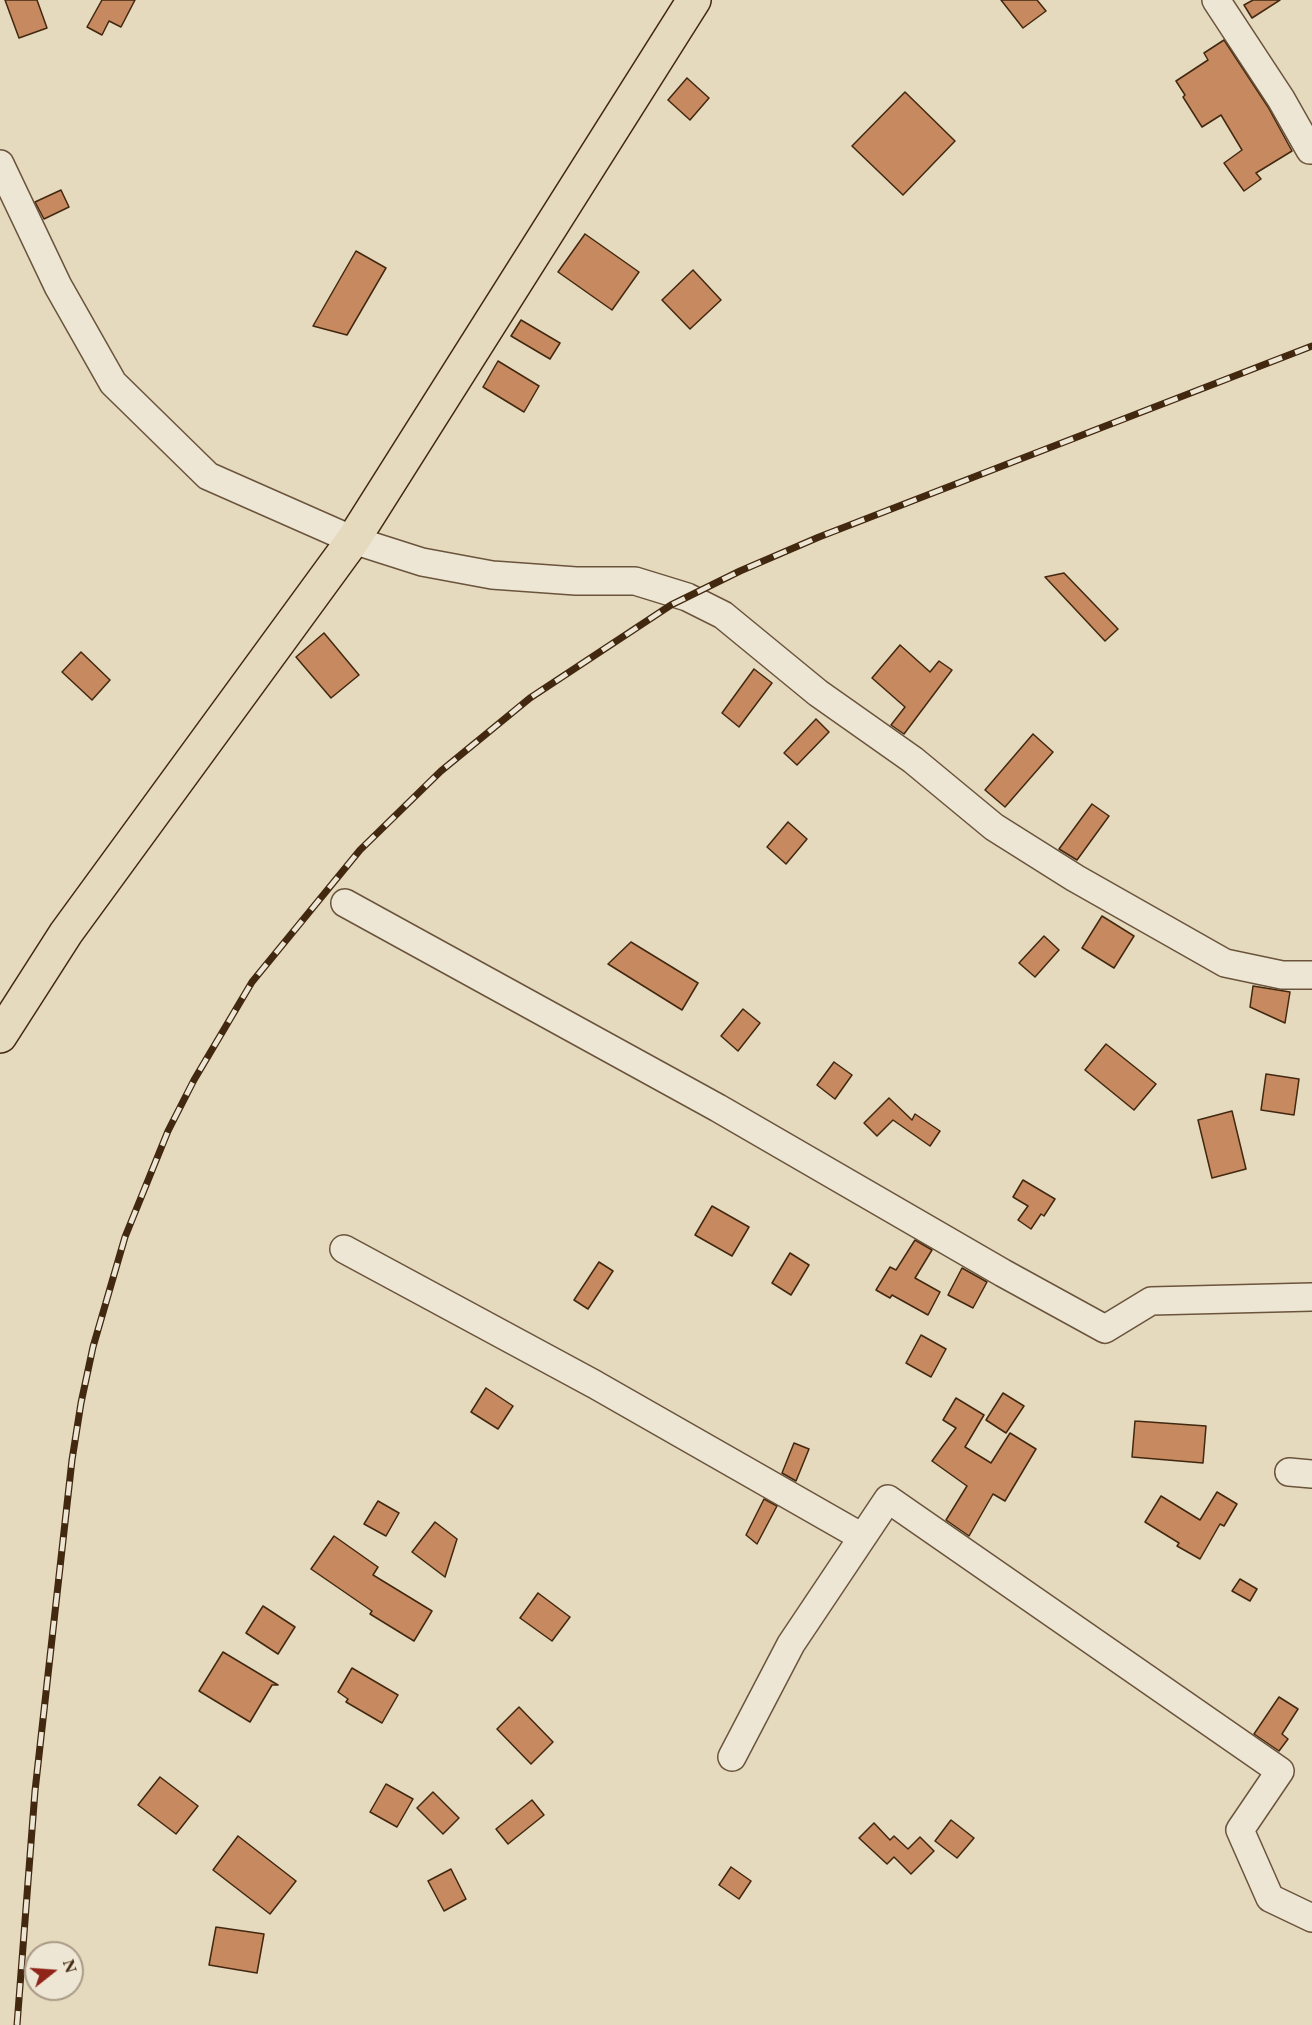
<!DOCTYPE html>
<html>
<head>
<meta charset="utf-8">
<style>
  body { margin:0 }
  #map { position:relative; width:1312px; height:2025px; overflow:hidden; background:#e5d9be; font-family:"EB Garamond",serif }
  canvas { display:block }
  .north { position:absolute; left:24px; top:1941px; width:60px; height:60px; box-sizing:border-box; background:#eee6d5; border:2px solid #a99a86; border-radius:50%; rotate:73deg; font-size:16px; font-weight:700; line-height:24px; text-align:center; color:#41280f }
  .north::after { content:''; display:block; margin:auto; width:21px; height:27px; background:#8f2418; clip-path:polygon(50% 0,100% 100%,50% 72%,0 100%) }
</style>
</head>
<body>
<div id="map">
<canvas width="1312" height="2025"></canvas>
<div class="north">N</div>
</div>
<script>
const g = document.querySelector('canvas').getContext('2d');
g.lineJoin = 'round';
function fillPath(path, color) {
  g.fillStyle = color;
  g.fill(path, 'evenodd');
}
function toPath(rows) {
  const path = new Path2D();
  for (const r of rows) {
    path.moveTo(r[0], r[1]);
    for (let i = 2; i < r.length; i += 2) path.lineTo(r[i], r[i + 1]);
  }
  return path;
}
function trace(path, color, width, dash) {
  g.strokeStyle = color;
  g.lineWidth = width;
  g.lineCap = dash ? 'butt' : 'round';
  g.setLineDash(dash || []);
  g.stroke(path);
}
const building = toPath([
  [5,0,37,0,47,28,19,38,5,0],
  [102,0,135,0,121,27,109,21,102,35,87,27,102,0],
  [1001,0,1037,0,1046,11,1023,28,1001,0],
  [1253,0,1280,0,1252,18,1244,5,1253,0],
  [1224,40,1268,107,1292,151,1256,173,1261,179,1244,191,1224,163,1242,150,1221,115,1202,127,1183,97,1185,95,1176,81,1208,60,1204,53,1224,40],
  [687,78,709,98,690,120,668,100,687,78],
  [905,92,955,141,903,195,852,146,905,92],
  [61,190,69,207,44,219,35,202,61,190],
  [585,234,639,272,612,310,558,272,585,234],
  [356,251,386,268,347,335,313,326,356,251],
  [693,270,721,300,690,329,662,300,693,270],
  [521,320,560,343,550,359,511,336,521,320],
  [498,361,539,386,524,412,483,387,498,361],
  [1064,573,1118,629,1105,641,1045,577,1064,573],
  [324,633,359,675,331,698,296,657,324,633],
  [900,645,930,672,939,661,952,670,904,734,891,725,905,707,872,678,900,645],
  [81,652,110,680,92,700,62,672,81,652],
  [754,669,772,683,739,727,722,713,754,669],
  [816,719,829,732,797,765,784,753,816,719],
  [1033,734,1053,752,1005,807,985,790,1033,734],
  [1092,804,1109,816,1077,860,1059,849,1092,804],
  [788,822,807,839,786,864,767,847,788,822],
  [1102,916,1134,936,1114,968,1082,948,1102,916],
  [1044,936,1059,950,1035,977,1019,963,1044,936],
  [631,942,698,983,682,1010,608,964,631,942],
  [1253,986,1290,992,1285,1023,1250,1007,1253,986],
  [743,1009,760,1023,738,1051,721,1036,743,1009],
  [1106,1044,1156,1084,1134,1110,1085,1070,1106,1044],
  [834,1062,852,1075,835,1099,817,1085,834,1062],
  [1266,1074,1299,1079,1294,1115,1261,1110,1266,1074],
  [889,1098,912,1120,915,1114,940,1131,930,1146,893,1120,877,1136,864,1123,889,1098],
  [1232,1111,1246,1169,1212,1178,1198,1120,1232,1111],
  [1023,1180,1055,1199,1044,1216,1041,1214,1031,1229,1018,1220,1028,1206,1013,1197,1023,1180],
  [712,1206,749,1227,732,1256,695,1235,712,1206],
  [915,1240,932,1250,915,1278,940,1292,928,1315,892,1295,890,1298,876,1290,890,1267,896,1270,915,1240],
  [790,1253,809,1265,791,1295,772,1283,790,1253],
  [599,1262,613,1271,588,1309,574,1300,599,1262],
  [962,1268,987,1282,973,1308,948,1295,962,1268],
  [921,1335,946,1349,931,1377,906,1363,921,1335],
  [486,1388,513,1406,498,1429,471,1412,486,1388],
  [1003,1393,1024,1406,1006,1433,986,1420,1003,1393],
  [956,1398,984,1415,965,1447,991,1463,1010,1433,1036,1449,1005,1501,993,1494,969,1536,946,1520,967,1486,932,1461,956,1428,943,1420,956,1398],
  [1135,1421,1206,1426,1203,1463,1132,1457,1135,1421],
  [794,1443,809,1449,796,1481,782,1473,794,1443],
  [1217,1492,1237,1504,1224,1526,1220,1524,1200,1559,1177,1546,1179,1543,1145,1522,1161,1496,1200,1520,1217,1492],
  [764,1499,777,1506,757,1544,746,1535,764,1499],
  [378,1501,399,1513,386,1536,364,1524,378,1501],
  [435,1522,457,1539,445,1577,412,1552,435,1522],
  [334,1536,378,1567,373,1575,432,1611,414,1641,370,1614,372,1611,311,1569,334,1536],
  [1240,1579,1257,1589,1250,1601,1232,1591,1240,1579],
  [538,1593,570,1617,552,1641,520,1618,538,1593],
  [263,1606,295,1627,278,1654,246,1633,263,1606],
  [223,1652,278,1685,272,1685,250,1722,199,1691,223,1652],
  [352,1668,398,1695,382,1723,346,1702,348,1699,338,1692,352,1668],
  [1279,1697,1298,1709,1282,1734,1288,1739,1279,1751,1254,1734,1279,1697],
  [519,1707,553,1742,531,1764,497,1729,519,1707],
  [160,1777,198,1806,176,1834,138,1805,160,1777],
  [386,1784,413,1799,397,1827,370,1812,386,1784],
  [433,1792,459,1818,443,1834,417,1808,433,1792],
  [532,1800,544,1815,508,1844,496,1829,532,1800],
  [951,1820,974,1838,957,1858,935,1841,951,1820],
  [874,1823,890,1840,894,1836,908,1849,920,1837,934,1851,911,1874,894,1857,887,1864,859,1838,874,1823],
  [238,1836,296,1881,270,1914,213,1870,238,1836],
  [731,1867,751,1881,739,1899,719,1885,731,1867],
  [451,1869,466,1899,444,1911,428,1881,451,1869],
  [216,1927,264,1934,257,1973,209,1965,216,1927]
]);
fillPath(building, '#c78960');
trace(building, '#41280f', 1.5);
const minor = toPath([
  [1216,0,1281,99,1310,150,1312,150],
  [0,164,58,286,113,383,208,476,353,540,422,562,492,575,576,581,635,581,687,597,723,615,818,693,913,760,994,827,1075,878,1225,963,1282,975,1312,975],
  [345,903,718,1108,1003,1273,1105,1329,1151,1301,1312,1297],
  [344,1249,594,1384,862,1537],
  [1289,1472,1312,1474],
  [732,1757,791,1644,888,1499,1280,1771,1240,1830,1270,1898,1312,1918]
]);
const major = toPath([
  [0,1036,66,933,353,540,694,0]
]);
trace(minor, '#6a543b', 30);
trace(major, '#41280f', 36);
trace(minor, '#eee6d5', 27);
trace(major, '#e5d9be', 33);
const rail = toPath([
  [17,2025,35,1791,72,1460,81,1403,93,1347,125,1237,168,1131,194,1080,252,982,360,850,441,771,530,698,671,605,740,571,819,537,1312,346]
]);
trace(rail, '#41280f', 7);
trace(rail, '#eee6d5', 4.5, [14]);
</script>
</body>
</html>
